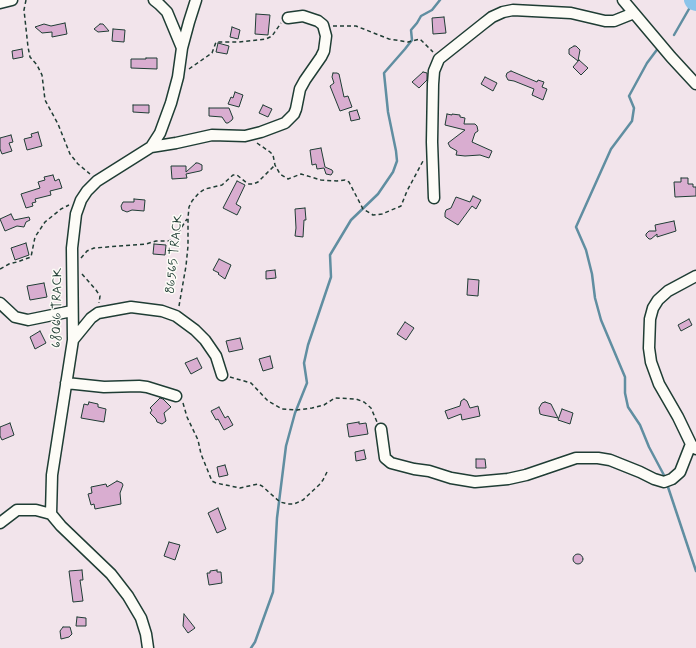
<!DOCTYPE html>
<html>
<head>
<meta charset="utf-8">
<style>
  body { margin:0 }
  canvas { display:block; background:#f2e4eb }
</style>
</head>
<body>
<canvas width="696" height="648"></canvas>
<script>
const g = document.querySelector('canvas').getContext('2d');
g.lineJoin = 'round';
function toPath(rows) {
  const path = new Path2D();
  for (const r of rows) {
    if (r.length === 3) {
      path.moveTo(r[0] + r[2], r[1]);
      path.arc(r[0], r[1], r[2], 0, 2 * Math.PI);
      continue;
    }
    path.moveTo(r[0], r[1]);
    for (let i = 2; i < r.length; i += 2) path.lineTo(r[i], r[i + 1]);
  }
  return path;
}
function trace(path, color, width, dash) {
  g.strokeStyle = color;
  g.lineWidth = width;
  g.lineCap = dash ? 'butt' : 'round';
  g.setLineDash(dash || []);
  g.stroke(path);
}
function fillPath(path, color) {
  g.fillStyle = color;
  g.fill(path, 'evenodd');
}
function drawText(font, color, halo, rows, align = 'center') {
  g.font = font + ' Mynerve,sans-serif';
  g.lineWidth = 3;
  g.setLineDash([]);
  g.textBaseline = 'middle';
  g.strokeStyle = halo;
  g.fillStyle = color;
  for (const [text, x, y, turn = 0] of rows) {
    g.save();
    g.translate(x, y);
    g.rotate((+turn || 0) * Math.PI / 180);
    g.textAlign = isNaN(turn) ? turn : align;
    if (halo) g.strokeText(text, 0, 0);
    g.fillText(text, 0, 0);
    g.restore();
  }
}
trace(toPath([
  [674,35,693,2],
  [659,47,647,63,629,96,634,108,632,121,611,149,576,227,586,250,592,274,595,298,601,320,625,377,625,393,628,407,640,425,649,447,666,479],
  [667,484,696,571],
  [251,648,255,642,273,592,277,518,286,446,295,413,307,383,304,363,308,345,331,277,330,255,351,220,378,194,393,172,397,161,396,151,388,112,384,73,405,49,412,40,411,30,417,23,421,16,432,10,440,0]
]), '#608ea1', 2.5);
trace(toPath([
  [692,0,693,2,696,3]
]), '#8bc4ea', 16);
const building = toPath([
  [256,14,270,15,268,35,255,34,256,14],
  [444,17,446,33,433,34,432,18,444,17],
  [65,23,67,34,52,37,52,32,42,33,35,27,44,24,51,26,65,23],
  [100,24,103,24,109,31,98,32,94,29,100,24],
  [232,27,240,30,238,39,230,37,232,27],
  [113,29,125,30,124,42,112,41,113,29],
  [218,43,229,46,227,54,216,52,218,43],
  [574,46,576,46,580,50,578,61,569,54,569,49,574,46],
  [22,49,23,57,13,59,12,51,22,49],
  [146,58,157,58,157,69,131,68,131,59,146,59,146,58],
  [579,60,588,68,581,75,573,67,579,60],
  [511,71,537,82,538,80,544,82,542,87,547,89,543,100,532,95,534,89,514,81,508,80,506,76,507,73,511,71],
  [423,72,427,73,427,80,419,88,412,82,423,72],
  [333,73,337,73,339,74,344,97,348,96,352,107,340,111,330,86,334,83,332,77,333,73],
  [485,77,497,83,493,91,481,84,485,77],
  [235,92,243,95,239,107,228,104,231,97,233,98,235,92],
  [133,105,149,105,149,113,133,112,133,105],
  [263,105,272,109,268,117,259,113,263,105],
  [209,108,229,108,233,118,232,120,228,123,226,123,222,117,209,116,209,108],
  [357,110,360,119,351,121,349,112,357,110],
  [447,114,452,115,452,114,460,115,460,117,465,118,464,124,475,124,477,126,478,131,475,133,472,142,492,151,489,158,480,155,465,156,456,155,457,151,450,147,448,143,465,130,445,125,447,114],
  [38,132,42,146,27,150,24,139,32,137,31,134,38,132],
  [11,135,13,142,9,143,12,151,2,154,0,149,0,138,11,135],
  [321,148,325,167,332,170,333,172,331,175,326,174,324,168,317,169,316,164,312,165,310,150,321,148],
  [196,163,198,163,202,165,202,170,200,171,186,174,187,178,172,179,171,166,186,166,186,172,196,163],
  [53,175,55,181,59,179,62,188,50,191,51,195,35,199,36,202,32,203,33,206,26,208,21,194,40,188,38,182,45,180,44,177,53,175],
  [681,178,688,178,688,184,693,184,693,187,696,187,696,196,675,197,674,182,681,182,681,178],
  [237,181,245,185,236,204,241,207,237,215,223,208,237,181],
  [473,196,481,200,476,209,472,206,458,225,445,217,445,213,446,210,451,208,456,197,470,202,473,196],
  [134,199,145,200,144,211,132,210,127,212,122,210,121,206,123,202,134,202,134,199],
  [305,208,306,220,304,220,303,237,295,236,296,228,295,209,305,208],
  [11,214,14,220,29,217,30,220,26,222,24,227,17,226,5,231,0,219,11,214],
  [674,221,676,231,657,237,657,234,651,239,649,239,646,236,646,234,649,231,656,231,655,225,674,221],
  [26,243,29,255,15,260,11,248,26,243],
  [154,244,166,245,165,255,153,254,154,244],
  [219,259,231,265,225,279,218,274,219,273,213,270,219,259],
  [275,270,276,278,266,279,266,271,275,270],
  [468,279,479,280,478,296,467,295,468,279],
  [44,283,47,297,30,300,27,286,44,283],
  [689,319,692,325,681,331,678,325,689,319],
  [405,322,414,328,406,340,397,334,405,322],
  [40,331,46,343,35,349,30,337,40,331],
  [240,338,243,349,229,352,226,341,240,338],
  [270,356,273,368,263,371,259,359,270,356],
  [197,358,202,368,191,374,185,363,197,358],
  [160,398,163,399,171,407,164,413,166,421,162,424,157,422,156,419,150,413,152,410,150,408,160,398],
  [464,399,467,401,470,408,478,406,480,416,462,420,461,414,448,419,445,411,460,406,461,401,464,399],
  [89,402,98,404,98,407,106,409,104,422,81,418,84,404,88,405,89,402],
  [545,402,551,404,558,418,543,415,540,414,539,408,542,403,545,402],
  [219,407,225,418,228,416,233,425,224,430,218,419,216,420,211,411,219,407],
  [562,409,573,413,570,424,558,420,562,409],
  [359,422,359,424,366,423,368,434,349,437,347,424,359,422],
  [10,423,14,435,2,440,0,436,0,427,10,423],
  [364,450,366,459,356,461,355,452,364,450],
  [476,459,485,459,486,468,476,468,476,459],
  [225,465,228,475,219,477,217,467,225,465],
  [117,481,122,483,123,485,120,493,121,504,95,509,94,504,91,505,88,494,92,493,91,487,106,484,107,487,117,481],
  [218,508,226,529,217,533,208,513,218,508],
  [169,542,180,545,175,560,164,556,169,542],
  [578,559,5],
  [82,570,83,580,80,580,83,601,73,602,69,571,82,570],
  [217,570,217,572,221,572,222,583,209,585,207,573,210,573,210,571,217,570],
  [184,614,195,628,188,633,183,626,184,614],
  [77,617,86,618,86,626,76,626,77,617],
  [63,627,70,627,72,634,69,637,61,639,60,631,63,627]
]);
fillPath(building, '#d9add0');
trace(building, '#1f3d34', 1);
const street = toPath([
  [154,0,159,4,167,12,182,48],
  [623,0,671,57,696,84],
  [0,3,12,0],
  [151,147,176,143,212,135,245,136,261,132,285,123,294,114,296,109,300,89,305,80,321,57,324,51,326,36,323,25,318,21,303,16,288,18],
  [434,198,432,142,433,84,434,71,439,59,483,24,492,17,503,12,513,10,571,13,605,21,614,21,634,13],
  [696,276,668,291,658,300,653,308,650,319,649,348,651,362,659,384,678,417,691,444,696,449],
  [0,303,15,317,28,320,72,311],
  [73,340,91,318,98,313,131,307,162,311,176,316,195,330,205,340,216,356,222,375],
  [66,383,104,387,139,386,147,387,176,396],
  [381,429,385,458,391,463,414,469,429,471,451,478,475,482,508,479,526,475,576,458,598,458,610,460,640,472,654,479,664,482,672,479,680,472,691,444],
  [0,523,17,510,36,510,51,514],
  [148,648,146,634,141,618,128,596,111,574,61,526,51,514,52,475,73,340,72,248,76,214,81,200,87,191,97,181,151,147,160,133,171,103,178,77,182,48,189,22,196,0]
]);
trace(street, '#1f3d34', 13);
trace(toPath([
  [26,0,24,10,28,47,30,57,37,65,42,75,45,100,58,124,70,154,78,164,90,174],
  [333,26,356,26,389,39,408,42,420,39,433,52],
  [189,69,212,53,216,42,239,42,266,39,272,36,281,23],
  [257,143,270,152,273,155,275,165,280,174,288,179,301,174,321,180,337,181,345,180,349,182,363,209,373,215,382,214,401,206,407,191,423,161],
  [81,258,87,251,94,248,146,244,156,241,168,241,174,239,187,219],
  [0,269,9,264,17,262,31,257,35,237,45,222,61,209,69,205],
  [82,274,96,290,100,296,99,303],
  [179,306,186,266,188,246,188,218,189,207,192,201,199,193,205,189,222,185,233,175,237,175,248,184,253,184,258,182,275,165],
  [230,377,251,383,268,401,282,409,297,410,312,408,324,405,335,398,356,399,364,402,371,408,377,422],
  [183,403,187,417,198,440,201,454,212,481,216,483,240,488,258,484,262,486,280,502,288,504,294,504,303,500,319,485,323,480,327,472]
]), '#1f3d34', 1.5, [4, 3]);
trace(street, '#fdfcf7', 10);
drawText('13px', '#1f3d34', '#fdfcf7', [
  ["86565 TRACK",175,254,-84],
  ["68066 TRACK",58,308,-89]
]);
</script>
</body>
</html>
